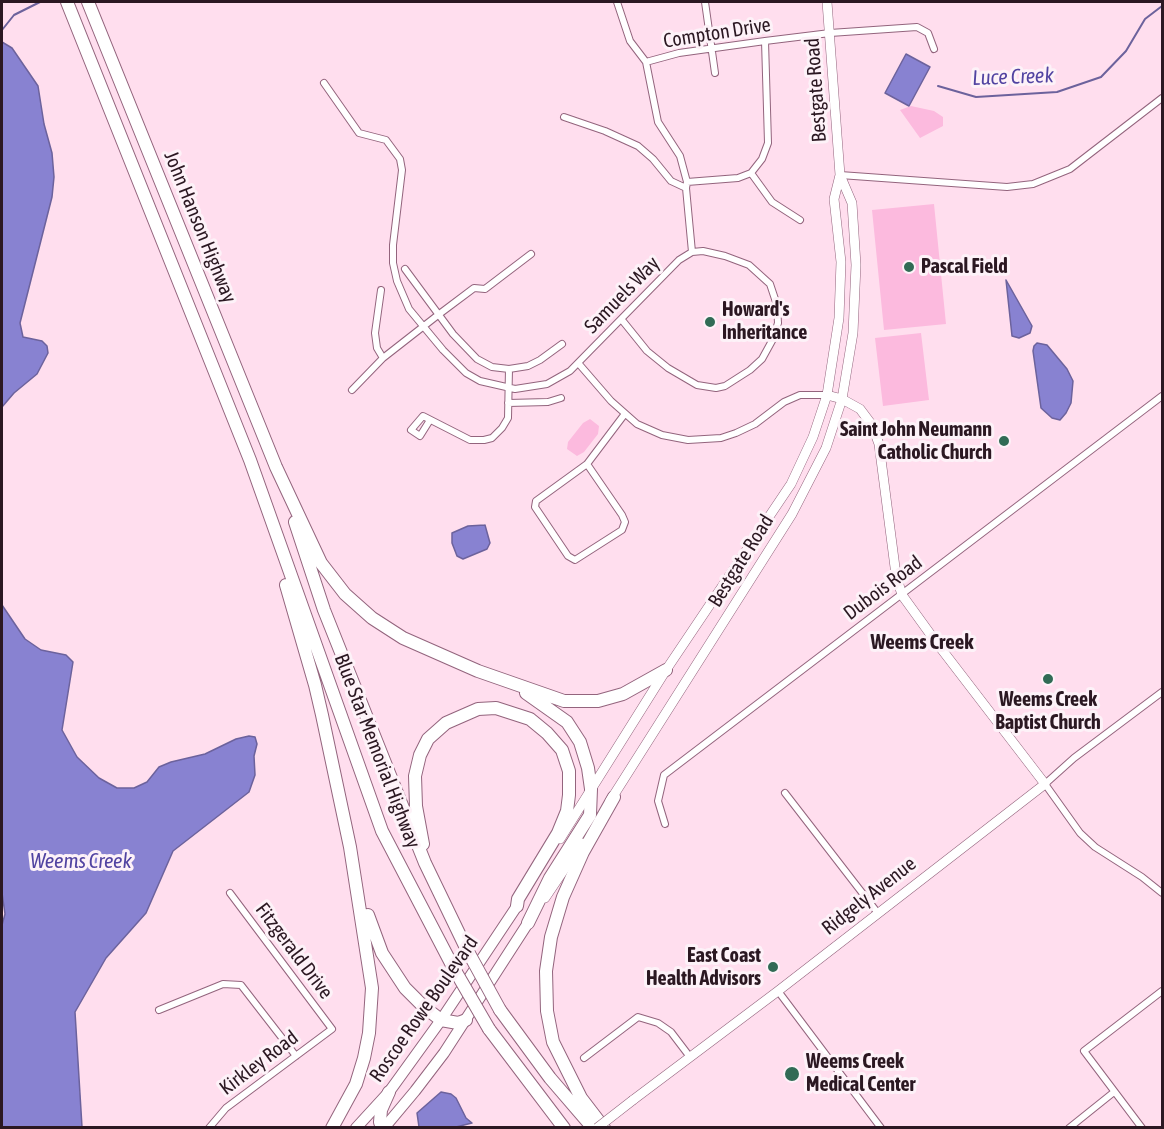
<!DOCTYPE html>
<html>
<head>
<meta charset="utf-8">
<style>
  body { margin:0 }
  #map { position:relative; width:1164px; height:1129px; overflow:hidden; background:#ffdeee; font-family:"Asap Condensed",sans-serif }
  canvas { display:block }
  .frame { position:absolute; inset:0; border:3px solid #2b1822; pointer-events:none }
</style>
</head>
<body>
<div id="map">
<canvas width="1164" height="1129"></canvas>
<div class="frame"></div>
</div>
<script>
const g = document.querySelector('canvas').getContext('2d');
g.lineJoin = 'round';
function fillPath(path, color) {
  g.fillStyle = color;
  g.fill(path, 'evenodd');
}
function toPath(rows) {
  const path = new Path2D();
  for (const r of rows) {
    path.moveTo(r[0], r[1]);
    for (let i = 2; i < r.length; i += 2) path.lineTo(r[i], r[i + 1]);
  }
  return path;
}
function trace(path, color, width, dash) {
  g.strokeStyle = color;
  g.lineWidth = width;
  g.lineCap = dash ? 'butt' : 'round';
  g.setLineDash(dash || []);
  g.stroke(path);
}
function drawText(font, color, halo, rows, align = 'center') {
  g.font = font + ' "Asap Condensed",sans-serif';
  g.lineWidth = 6;
  g.setLineDash([]);
  g.textBaseline = 'middle';
  g.strokeStyle = halo;
  g.fillStyle = color;
  for (const [text, x, y, turn = 0] of rows) {
    g.save();
    g.translate(x, y);
    g.rotate((+turn || 0) * Math.PI / 180);
    g.textAlign = isNaN(turn) ? turn : align;
    if (halo) g.strokeText(text, 0, 0);
    g.fillText(text, 0, 0);
    g.restore();
  }
}
fillPath(toPath([
  [911,106,934,111,943,117,943,126,920,138,900,110],
  [934,204,946,324,884,330,872,210],
  [921,333,929,400,883,406,875,338],
  [590,419,599,426,598,434,584,452,577,456,567,449,568,442,583,423]
]), '#fcbade');
const water = toPath([
  [2,42,12,48,38,86,44,124,52,153,54,177,52,197,20,323,23,337,42,341,47,346,48,353,37,374,14,393,2,407,2,42],
  [906,54,930,67,909,106,885,93,906,54],
  [1006,280,1032,326,1030,333,1019,338,1012,336,1006,280],
  [1037,343,1047,345,1067,369,1073,381,1071,403,1066,413,1060,420,1052,418,1041,408,1033,351,1034,346,1037,343],
  [485,525,490,543,487,549,463,559,457,556,452,543,452,533,468,526,485,525],
  [2,605,25,639,41,650,66,655,73,662,62,730,77,757,99,778,117,788,134,788,147,782,159,767,171,762,205,754,236,739,249,736,255,737,257,744,254,756,255,775,249,792,173,851,146,913,106,958,75,1012,82,1127,2,1127,2,925,5,914,2,893,2,605],
  [441,1092,451,1094,456,1098,466,1118,472,1123,456,1127,419,1127,417,1113,441,1092]
]);
fillPath(water, '#8882d1');
trace(water, '#6c629c', 1.5);
trace(toPath([
  [2,30,14,15,40,2],
  [938,86,976,97,1057,92,1101,77,1126,51,1145,19,1162,6]
]), '#6c629c', 2);
const minor = toPath([
  [617,2,630,41,646,62,658,122,680,156,687,182,686,188,692,252],
  [705,2,715,73],
  [646,62,679,53,765,41,830,33,917,27,928,33,934,49],
  [324,83,359,133,386,140,400,159,402,170,393,245,393,263,397,281,409,309,443,350,466,373,480,381,515,389,547,384,570,371,679,260,692,252,703,251,725,256,749,265,770,284,777,305,778,323,773,339,762,359,750,370,725,386,716,388,697,385,668,368,647,351,622,320],
  [564,117,605,131,638,146,653,159,671,181,686,188],
  [751,173,772,202,800,220],
  [840,175,1007,187,1033,184,1070,169,1162,98],
  [687,182,738,178,751,173,762,159,768,143,765,41],
  [405,269,453,334,477,359,492,367,509,369,528,366,540,360,562,344],
  [381,290,375,333,377,348,383,358],
  [579,364,611,401,637,424,662,435,688,440,721,438,736,433,755,424,784,402,800,395,827,395],
  [352,390,383,358,438,315,474,288,485,289,531,254],
  [508,403,548,402,561,398],
  [430,420,420,436,411,430,423,416,470,440,484,440,492,438,502,428,508,418,509,369],
  [587,464,622,515,625,522,622,530,575,560,568,556,535,507,536,501,587,464,624,415],
  [1162,692,1074,758,1045,784,1080,833,1095,847,1142,877,1162,893],
  [785,793,877,912],
  [665,824,658,801,664,775,1162,396],
  [778,991,881,1128],
  [159,1010,223,984,241,985,296,1056],
  [584,1058,638,1017,658,1023,671,1032,690,1057],
  [209,1128,226,1108,332,1029,230,893],
  [1069,1128,1114,1092],
  [1142,1128,1084,1051,1162,991]
]);
const secondary = toPath([
  [610,801,792,514,826,448,842,399,853,333,856,265,852,203,840,175,827,2],
  [560,839,666,670,791,484,813,437,827,395,839,318,841,262,834,199,840,175],
  [545,898,582,843],
  [633,1100,778,991,1045,784,936,642,902,595,896,575,879,444,872,425,860,409,842,399,827,395]
]);
const primary = toPath([
  [356,1128,389,1092,441,1020,517,906],
  [384,1128,415,1091,444,1053,528,923]
]);
const motorway = toPath([
  [67,2,250,460,382,831,453,967],
  [88,2,276,467,321,563,345,594,372,618,403,638,478,671,564,701,598,701,623,694,666,670],
  [295,522,324,610,425,863,466,948],
  [286,585,315,685,322,715,350,847,372,988,369,1033,364,1058,356,1084,332,1128],
  [526,693,567,722,580,742,588,768,591,789,590,815,550,878,528,923],
  [423,844,416,806,415,776,420,755,428,739,446,723,478,709,496,708,530,719,547,733,562,750,569,771,569,795,567,811,558,833,518,899,517,906],
  [368,915,382,953,405,988,424,1007,441,1020,458,1023,466,1020],
  [500,1010,550,1078,593,1128],
  [489,1029,564,1128],
  [382,1128,380,1122,381,1110,389,1092],
  [604,1128,581,1098,553,1042,547,1011,546,971,551,937,563,897,583,852,614,797]
]);
trace(minor, '#93647d', 8);
trace(secondary, '#93647d', 10);
trace(primary, '#93647d', 12);
trace(motorway, '#93647d', 14);
trace(minor, '#fff', 6);
trace(secondary, '#fff', 9);
trace(primary, '#fff', 10);
trace(motorway, '#fff', 12);
const secondaryBridge = toPath([
  [597,1128,633,1100]
]);
const motorwayBridge = toPath([
  [466,948,500,1010],
  [453,967,489,1029]
]);
trace(secondaryBridge, '#93647d', 10, []);
trace(motorwayBridge, '#93647d', 14, []);
trace(secondaryBridge, '#fff', 9);
trace(motorwayBridge, '#fff', 12);
for (const [x, y, r, color] of [
  [909,267,6,"#316b55"],
  [710,322,6,"#316b55"],
  [1004,441,6,"#316b55"],
  [1048,679,6,"#316b55"],
  [773,967,6,"#316b55"],
  [792,1074,8,"#316b55"]
]) {
  const dot = new Path2D();
  dot.arc(x, y, r, 0, 2 * Math.PI);
  g.fillStyle = color;
  g.fill(dot);
  trace(dot, '#fdf2f8', 2);
}
drawText('20px', '#2b1822', '#fdf2f8', [
  ["Compton Drive",717,33,-9],
  ["Bestgate Road",816,90,-94],
  ["John Hanson Highway",200,227,68],
  ["Samuels Way",622,295,-46],
  ["Bestgate Road",741,561,-58],
  ["Dubois Road",883,588,-37],
  ["Blue Star Memorial Highway",377,751,69],
  ["Ridgely Avenue",869,896,-38],
  ["Fitzgerald Drive",294,951,53],
  ["Roscoe Rowe Boulevard",424,1009,-55],
  ["Kirkley Road",259,1063,-37]
]);
drawText('bold 20px', '#2b1822', '#fdf2f8', [
  ["Pascal Field",921,267],
  ["Howard's",722,310],
  ["Inheritance",722,333],
  ["Saint John Neumann",992,430,"right"],
  ["Catholic Church",992,453,"right"],
  ["Weems Creek",1048,700,"center"],
  ["Baptist Church",1048,723,"center"],
  ["East Coast",761,956,"right"],
  ["Health Advisors",761,979,"right"],
  ["Weems Creek",806,1062],
  ["Medical Center",806,1085]
], 'left');
drawText('italic 21px', '#5143a1', '#fdf2f8', [
  ["Luce Creek",1013,77,-2],
  ["Weems Creek",81,861]
]);
drawText('bold 21px', '#2b1822', '#fdf2f8', [
  ["Weems Creek",922,642]
]);
</script>
</body>
</html>
